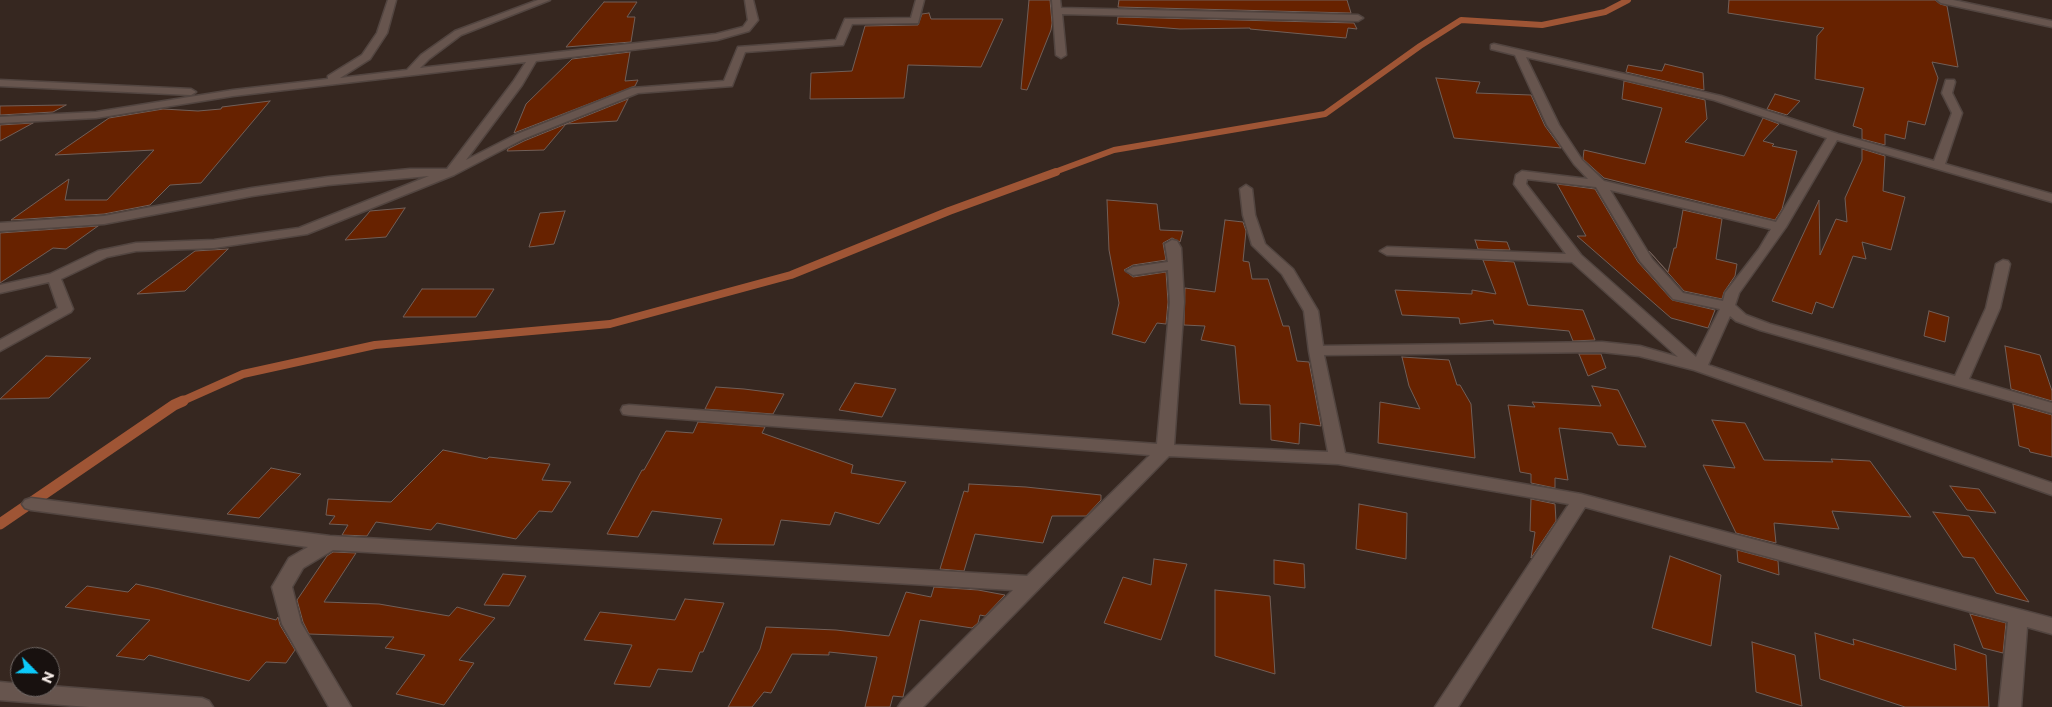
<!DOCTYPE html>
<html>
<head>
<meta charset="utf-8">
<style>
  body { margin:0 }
  #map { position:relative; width:2052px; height:707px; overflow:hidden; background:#362720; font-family:Montserrat,sans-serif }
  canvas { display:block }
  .north { position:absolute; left:10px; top:647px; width:50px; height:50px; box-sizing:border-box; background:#18110f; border:1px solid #726a67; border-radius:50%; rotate:113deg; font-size:14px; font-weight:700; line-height:20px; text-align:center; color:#f9efea }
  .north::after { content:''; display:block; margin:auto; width:18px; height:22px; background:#0ccafa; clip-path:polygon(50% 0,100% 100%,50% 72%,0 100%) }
</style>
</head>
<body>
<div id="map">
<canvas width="2052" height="707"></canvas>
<div class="north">N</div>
</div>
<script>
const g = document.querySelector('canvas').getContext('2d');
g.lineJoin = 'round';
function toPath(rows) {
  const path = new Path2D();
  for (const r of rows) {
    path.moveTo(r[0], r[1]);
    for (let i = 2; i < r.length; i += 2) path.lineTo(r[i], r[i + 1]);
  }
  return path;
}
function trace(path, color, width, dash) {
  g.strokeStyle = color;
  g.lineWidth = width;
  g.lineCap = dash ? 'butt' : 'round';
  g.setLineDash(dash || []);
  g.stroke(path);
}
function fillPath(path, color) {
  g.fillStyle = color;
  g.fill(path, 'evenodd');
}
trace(toPath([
  [1052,173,1114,150,1325,114,1420,46,1461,20,1542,25,1605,12,1628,0]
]), '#9f5535', 6);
trace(toPath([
  [180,402,243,374,375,345,610,324,791,275,949,211,1056,172]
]), '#9f5535', 8);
trace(toPath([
  [0,524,174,405,183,401]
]), '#9f5535', 11);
const building = toPath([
  [1029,0,1050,0,1052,23,1051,30,1027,90,1021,89,1029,0],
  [1119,0,1347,0,1351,13,1118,7,1119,0],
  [1729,0,1935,0,1940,4,1947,6,1958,67,1932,62,1938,78,1925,125,1908,121,1905,139,1885,134,1885,145,1862,139,1862,129,1853,126,1864,88,1815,79,1817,36,1824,28,1728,13,1729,0],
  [604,2,637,2,627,17,635,17,631,42,566,47,604,2],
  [929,13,931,19,1003,19,981,67,908,65,904,98,810,99,811,73,852,71,865,26,918,25,922,14,929,13],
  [1118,17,1354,23,1357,29,1348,28,1346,38,1250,29,1250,28,1180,29,1117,24,1118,17],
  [630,52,625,81,638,80,635,86,514,133,526,104,572,59,630,52],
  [1665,64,1703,73,1704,90,1626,72,1628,65,1662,71,1665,64],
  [1436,78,1480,82,1476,93,1531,95,1545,126,1561,148,1454,138,1436,78],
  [1624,81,1705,100,1707,119,1685,142,1744,156,1763,118,1779,124,1763,141,1774,144,1772,146,1797,151,1782,209,1775,220,1604,178,1583,159,1584,150,1645,164,1662,108,1622,99,1624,81],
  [1775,94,1800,101,1787,115,1767,109,1775,94],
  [628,99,617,121,566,124,628,99],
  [270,101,201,183,170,185,150,205,104,214,11,220,69,179,65,200,107,200,154,150,55,155,109,118,163,109,198,111,221,109,222,107,270,101],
  [66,105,53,112,0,115,0,106,66,105],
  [33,123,0,141,0,125,33,123],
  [566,124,544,150,507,151,508,149,524,141,566,124],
  [1862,149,1885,156,1883,191,1905,197,1891,250,1862,242,1866,259,1853,256,1833,308,1816,302,1812,314,1772,301,1819,200,1820,255,1836,219,1847,222,1845,198,1862,160,1862,149],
  [1557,184,1595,189,1638,262,1672,300,1715,310,1708,328,1671,318,1577,236,1586,236,1557,184],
  [1107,200,1157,204,1160,230,1183,231,1180,242,1172,238,1163,243,1166,260,1133,265,1124,270,1133,277,1166,272,1168,302,1166,324,1157,323,1145,343,1112,334,1119,303,1109,250,1107,200],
  [405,208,386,237,345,240,370,211,405,208],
  [1683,210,1722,219,1716,259,1737,264,1735,276,1724,292,1722,299,1684,291,1649,251,1668,272,1674,248,1676,248,1683,210],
  [565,211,554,244,529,247,540,213,565,211],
  [1225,220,1243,222,1246,231,1243,261,1249,262,1252,279,1268,279,1283,326,1289,326,1297,361,1309,362,1321,426,1300,423,1299,444,1271,440,1270,405,1240,404,1235,346,1201,340,1205,326,1184,325,1185,288,1215,292,1225,220],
  [98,226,66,249,53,248,0,283,0,233,98,226],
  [1475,240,1507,242,1510,250,1478,249,1475,240],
  [228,249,185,291,137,294,195,251,228,249],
  [1483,260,1514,262,1528,305,1583,310,1595,340,1573,341,1569,331,1494,324,1493,320,1460,324,1459,318,1402,315,1395,290,1472,294,1472,290,1496,294,1483,260],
  [422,289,494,289,476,317,403,317,422,289],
  [1929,311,1949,317,1945,342,1924,336,1929,311],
  [2005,346,2040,355,2052,391,2052,401,2011,389,2005,346],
  [1579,354,1601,354,1606,368,1588,376,1579,354],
  [46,356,91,358,49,398,0,399,46,356],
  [1402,357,1449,360,1457,385,1460,385,1471,404,1475,458,1378,443,1380,402,1420,409,1409,386,1402,357],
  [855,383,896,389,882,417,839,410,855,383],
  [1592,386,1618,390,1646,447,1618,445,1612,433,1559,428,1568,480,1555,478,1555,488,1531,483,1531,474,1520,472,1508,405,1535,407,1532,402,1601,406,1592,386],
  [716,387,744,389,784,394,773,414,705,409,716,387],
  [2013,404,2052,415,2052,457,2030,452,2029,449,2019,446,2013,404],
  [1712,420,1745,423,1764,460,1833,462,1831,459,1870,461,1911,517,1832,511,1839,529,1774,523,1776,543,1736,533,1703,465,1735,468,1712,420],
  [698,422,765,427,762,433,853,465,851,473,906,482,879,524,835,512,830,525,781,520,774,545,713,544,722,519,652,511,638,537,607,534,642,470,644,470,666,431,693,433,698,422],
  [443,450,487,459,489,457,550,464,542,480,571,482,552,512,539,511,516,539,437,523,431,530,376,522,367,536,342,535,348,525,329,524,335,516,326,515,328,499,391,502,443,450],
  [271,468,301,474,259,518,227,514,271,468],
  [969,484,1026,487,1101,495,1101,500,1086,516,1052,516,1043,543,975,534,964,571,940,569,964,491,968,492,969,484],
  [1950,486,1979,489,1996,513,1967,510,1950,486],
  [1531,499,1555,504,1556,521,1531,558,1535,532,1530,531,1531,499],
  [1359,504,1407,513,1406,559,1356,549,1359,504],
  [1933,512,1969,516,2029,602,1996,593,1974,558,1963,557,1933,512],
  [1737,550,1778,561,1779,575,1738,562,1737,550],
  [333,552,356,553,324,602,379,604,449,616,457,607,495,618,459,660,474,663,444,705,396,694,425,655,385,648,394,637,309,634,303,622,297,600,327,556,333,552],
  [1670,556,1721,575,1711,646,1652,628,1670,556],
  [1154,559,1187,564,1161,640,1104,623,1123,577,1151,585,1154,559],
  [1274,560,1304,564,1305,588,1274,584,1274,560],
  [503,574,526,576,509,606,484,605,503,574],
  [136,584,159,589,276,620,278,617,280,625,295,650,286,663,266,662,249,681,149,655,144,660,116,656,150,620,65,607,87,586,128,592,136,584],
  [934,587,978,590,1005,595,985,616,980,615,978,623,972,628,920,620,903,697,893,696,890,707,865,707,877,657,829,652,829,655,792,654,771,693,764,692,752,707,728,707,760,649,766,627,836,630,889,636,906,592,931,597,934,587],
  [1215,590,1270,596,1275,674,1215,656,1215,590],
  [685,599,724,603,703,652,700,652,692,672,658,669,650,687,614,684,632,645,584,640,600,612,675,620,685,599],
  [1970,614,2006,623,2003,653,1983,648,1970,614],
  [1815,633,1854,645,1853,639,1956,670,1954,644,1986,655,1989,707,1905,707,1820,679,1815,633],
  [1752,642,1795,655,1802,706,1756,692,1752,642]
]);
fillPath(building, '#672200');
trace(building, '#715f58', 1);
const minor = toPath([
  [388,0,396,0,387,33,370,59,340,78,407,70,421,55,455,31,538,0,550,0,461,35,429,59,420,68,716,34,743,27,748,20,745,0,753,0,758,20,749,31,717,40,536,61,522,85,466,160,515,135,632,88,724,81,738,47,836,40,845,19,911,18,916,0,924,0,918,23,852,24,843,45,745,52,732,86,638,93,523,139,454,175,307,234,214,248,136,251,107,257,61,279,73,309,71,312,0,351,0,340,58,308,49,282,0,293,0,285,50,274,98,251,136,243,214,240,299,228,429,176,328,185,252,196,104,224,0,231,0,223,104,216,252,188,328,177,410,169,447,169,513,82,526,62,233,96,96,118,0,123,0,117,96,112,233,90,328,79,328,76,362,55,377,33,388,0],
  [1052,0,1060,0,1061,8,1358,15,1363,18,1358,21,1062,14,1066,55,1061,58,1056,55,1052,0],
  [1937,0,1953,0,2052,21,2052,27,1941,3,1937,0],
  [1494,44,1721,96,1838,134,1934,161,1952,113,1942,93,1946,80,1954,80,1955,82,1952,93,1962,113,1945,164,2052,194,2052,202,1837,140,1786,227,1739,293,1735,305,1746,315,1770,324,1955,376,1986,308,1996,264,2003,260,2008,261,2010,264,2000,308,1969,379,2052,403,2052,413,1760,330,1736,321,1730,316,1708,365,2052,483,2052,495,1694,370,1639,356,1602,352,1324,355,1345,453,1581,494,2052,618,2052,634,2027,627,2021,707,1999,707,2008,622,1585,507,1458,707,1435,707,1569,504,1338,464,1169,456,923,707,898,707,902,701,1013,590,333,550,303,568,292,587,301,623,351,707,329,707,282,624,272,587,289,558,308,547,31,510,25,508,22,504,25,500,31,498,330,536,1027,576,1150,455,629,415,623,414,621,410,623,406,629,405,1157,444,1170,302,1168,270,1133,275,1126,271,1133,267,1168,262,1165,244,1172,240,1177,241,1181,248,1184,302,1174,445,1328,452,1309,351,1304,311,1282,274,1252,245,1243,215,1240,189,1246,185,1252,189,1255,215,1265,244,1293,269,1318,311,1323,346,1602,342,1640,346,1678,357,1572,262,1387,255,1380,251,1387,247,1566,254,1514,184,1516,175,1522,171,1588,179,1574,164,1547,125,1515,55,1491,49,1491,45,1494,44],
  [1526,57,1714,100,1827,138,1776,222,1604,181,1582,160,1559,125,1526,57],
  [1527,179,1596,187,1640,261,1673,299,1720,309,1696,357,1581,255,1526,184,1527,179],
  [1610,190,1771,229,1759,249,1725,293,1723,301,1683,293,1652,259,1610,190],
  [0,80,191,89,196,92,191,95,0,86,0,80],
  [0,682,20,684,20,687,50,686,202,698,209,701,213,707,89,707,0,700,0,682]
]);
trace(minor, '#524540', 3);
fillPath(minor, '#67554e');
</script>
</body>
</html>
